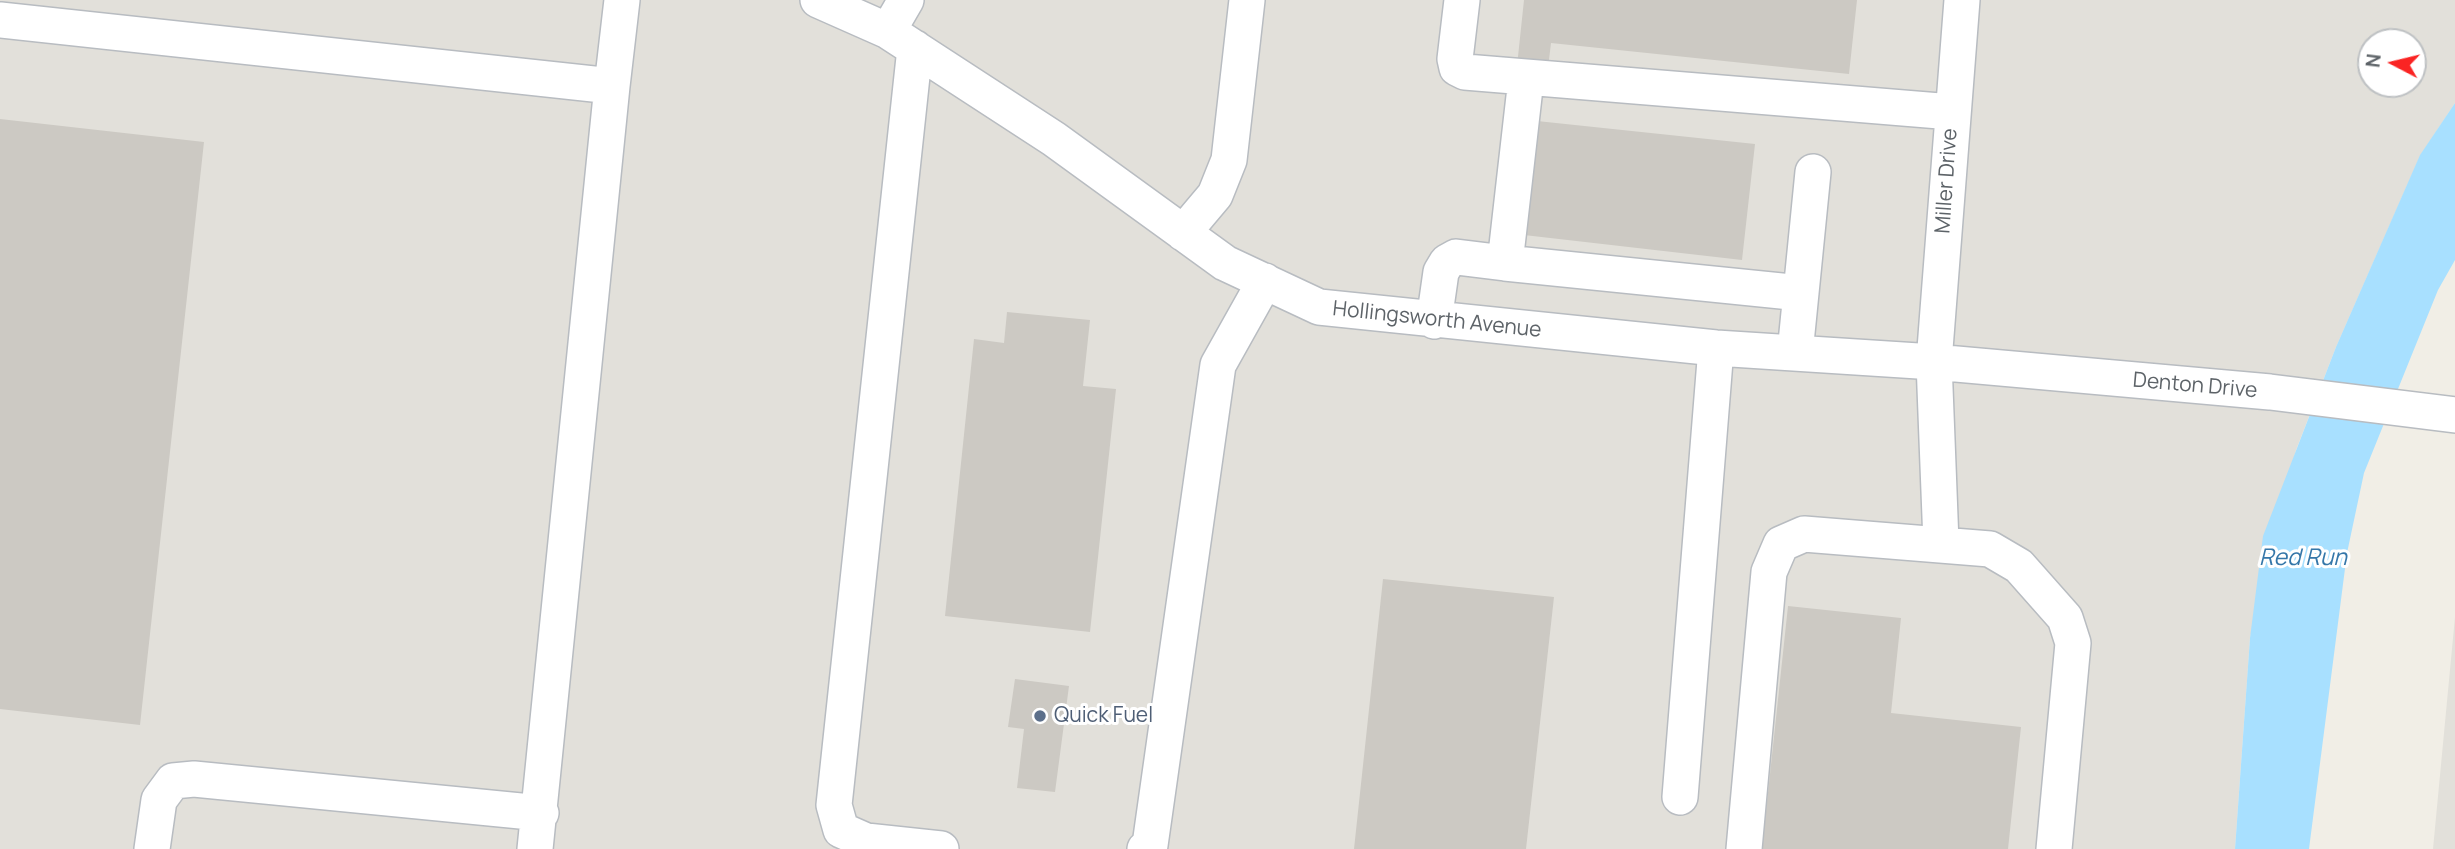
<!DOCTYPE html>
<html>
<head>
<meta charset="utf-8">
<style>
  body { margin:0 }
  #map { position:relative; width:2455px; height:849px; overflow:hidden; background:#f1eee6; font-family:Manrope,sans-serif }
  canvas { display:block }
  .north { position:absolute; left:2357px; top:28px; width:70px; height:70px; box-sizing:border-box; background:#fff; border:2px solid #bec1c3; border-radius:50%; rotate:277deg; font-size:19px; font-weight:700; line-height:28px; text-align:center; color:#5d6368 }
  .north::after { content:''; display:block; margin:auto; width:24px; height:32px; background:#fa2423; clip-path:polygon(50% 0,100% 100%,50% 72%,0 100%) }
</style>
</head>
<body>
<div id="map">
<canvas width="2455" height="849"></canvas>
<div class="north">N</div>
</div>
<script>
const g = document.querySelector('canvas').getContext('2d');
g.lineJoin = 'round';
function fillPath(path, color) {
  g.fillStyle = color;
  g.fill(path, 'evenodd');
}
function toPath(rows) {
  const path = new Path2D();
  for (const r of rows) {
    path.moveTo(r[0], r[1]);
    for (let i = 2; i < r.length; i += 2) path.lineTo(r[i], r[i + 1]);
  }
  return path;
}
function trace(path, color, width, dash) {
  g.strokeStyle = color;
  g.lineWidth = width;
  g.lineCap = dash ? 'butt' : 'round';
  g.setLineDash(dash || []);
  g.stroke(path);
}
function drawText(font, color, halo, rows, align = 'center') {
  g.font = font + ' Manrope,sans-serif';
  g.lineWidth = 6;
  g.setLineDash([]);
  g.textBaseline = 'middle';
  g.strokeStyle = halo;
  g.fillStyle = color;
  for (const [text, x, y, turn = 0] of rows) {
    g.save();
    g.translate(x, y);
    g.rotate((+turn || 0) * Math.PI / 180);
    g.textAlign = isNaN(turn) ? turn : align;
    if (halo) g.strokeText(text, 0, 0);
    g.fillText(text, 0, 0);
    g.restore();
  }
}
fillPath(toPath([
  [0,0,2455,0,2455,103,2420,156,2336,347,2296,450,2250,638,2235,849,0,849],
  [2371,42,2413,42,2413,84,2371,84],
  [2455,617,2455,849,2433,849]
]), '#e2e0da');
fillPath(toPath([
  [2455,103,2455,260,2438,290,2364,473,2347,553,2309,849,2235,849,2250,638,2263,536,2336,347,2420,155]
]), '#a8e0ff');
fillPath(toPath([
  [1524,0,1857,0,1849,74,1551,43,1548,68,1517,66],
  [0,119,204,142,140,725,0,709],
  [1537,121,1755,144,1742,260,1524,235],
  [1007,312,1090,320,1083,386,1116,389,1090,632,945,616,974,339,1004,343],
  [1383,579,1554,597,1526,849,1354,849],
  [1788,606,1901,618,1891,713,2021,727,2008,849,1762,849],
  [1015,679,1069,686,1055,792,1017,788,1024,729,1008,727]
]), '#ccc9c3');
const minor = toPath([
  [818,0,888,31,1054,139,1225,263,1319,307,1716,348,1934,362,2270,392,2455,415],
  [1462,0,1455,59,1457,68,1465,72,1952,112],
  [0,20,612,86,535,849],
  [888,31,906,0],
  [915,48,834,805,841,830,866,841,941,849],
  [1526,79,1505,263,1801,293],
  [612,86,622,0],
  [1183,233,1215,195,1229,160,1247,0],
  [1434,321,1441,272,1447,262,1456,257,1505,263],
  [1795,353,1813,172],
  [1941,543,1934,362,1962,0],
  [1680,797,1716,348],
  [152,849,159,800,173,781,194,779,541,813],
  [1145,849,1150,845,1218,365,1265,281],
  [1744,849,1769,572,1781,544,1804,534,1990,549,2019,566,2065,618,2073,643,2054,849]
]);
trace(minor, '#b8bcc1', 38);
trace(minor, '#fff', 35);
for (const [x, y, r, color] of [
  [1040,716,7,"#5c6f8a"]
]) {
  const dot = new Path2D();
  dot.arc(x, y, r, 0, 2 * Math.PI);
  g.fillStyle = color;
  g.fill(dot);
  trace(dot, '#fff', 2.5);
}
drawText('21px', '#5d6368', '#fff', [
  ["Miller Drive",1947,181,-86],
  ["Hollingsworth Avenue",1437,320,6],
  ["Denton Drive",2195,386,5]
]);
drawText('21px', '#4e5e75', '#fff', [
  ["Quick Fuel",1054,716]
], 'left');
drawText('italic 23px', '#3577a9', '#fff', [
  ["Red Run",2303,559]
]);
</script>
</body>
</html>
